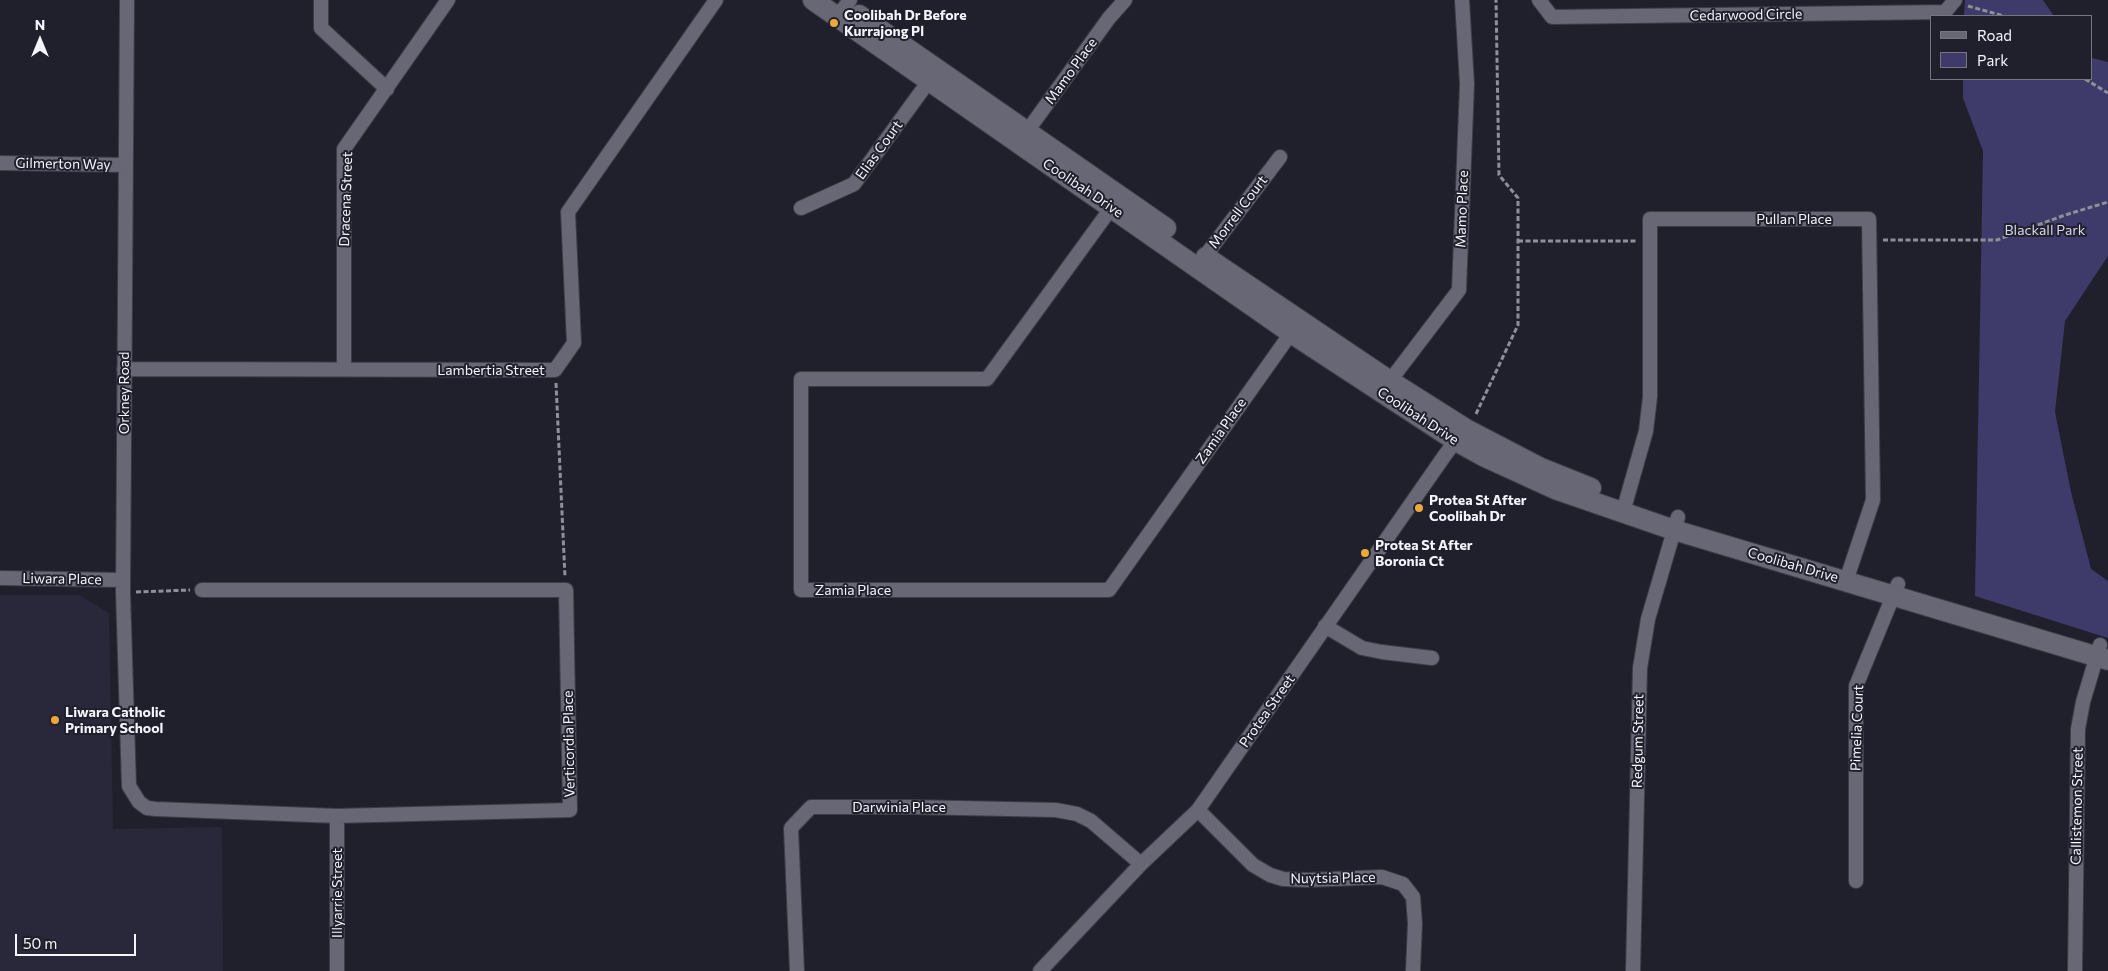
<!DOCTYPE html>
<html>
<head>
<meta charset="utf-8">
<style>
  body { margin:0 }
  #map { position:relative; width:2108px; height:971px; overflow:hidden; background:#20202c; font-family:Commissioner,sans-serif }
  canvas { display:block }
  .legend { position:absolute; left:1930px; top:15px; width:162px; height:65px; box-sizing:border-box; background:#20202c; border:1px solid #75757f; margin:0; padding:6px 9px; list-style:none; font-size:15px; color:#f4f4fc }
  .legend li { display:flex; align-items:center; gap:10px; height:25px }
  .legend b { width:25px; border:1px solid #75757f }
  .north { position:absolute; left:15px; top:15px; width:50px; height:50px; -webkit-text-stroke:4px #20202c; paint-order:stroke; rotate:0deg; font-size:14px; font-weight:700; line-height:20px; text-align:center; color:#f4f4fc }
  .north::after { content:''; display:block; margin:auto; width:18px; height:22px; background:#f4f4fc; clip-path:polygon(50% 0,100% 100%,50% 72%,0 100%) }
  .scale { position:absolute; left:15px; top:934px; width:121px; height:22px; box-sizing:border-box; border:2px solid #f4f4fc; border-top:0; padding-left:6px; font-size:15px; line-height:18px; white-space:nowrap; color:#f4f4fc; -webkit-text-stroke:4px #20202c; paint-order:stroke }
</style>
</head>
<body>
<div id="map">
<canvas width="2108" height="971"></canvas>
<ul class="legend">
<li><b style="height:6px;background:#676775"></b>Road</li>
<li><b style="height:14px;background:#3e3a69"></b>Park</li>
</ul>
<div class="north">N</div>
<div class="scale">50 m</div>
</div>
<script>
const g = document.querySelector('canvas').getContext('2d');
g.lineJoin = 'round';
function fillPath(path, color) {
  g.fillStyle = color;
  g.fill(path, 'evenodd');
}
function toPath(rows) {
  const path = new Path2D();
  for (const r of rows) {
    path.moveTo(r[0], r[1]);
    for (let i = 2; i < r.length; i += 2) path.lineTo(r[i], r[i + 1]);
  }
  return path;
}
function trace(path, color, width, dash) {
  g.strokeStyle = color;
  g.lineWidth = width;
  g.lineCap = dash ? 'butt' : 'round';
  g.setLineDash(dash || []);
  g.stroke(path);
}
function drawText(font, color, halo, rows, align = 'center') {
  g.font = font + ' Commissioner,sans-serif';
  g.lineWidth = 4;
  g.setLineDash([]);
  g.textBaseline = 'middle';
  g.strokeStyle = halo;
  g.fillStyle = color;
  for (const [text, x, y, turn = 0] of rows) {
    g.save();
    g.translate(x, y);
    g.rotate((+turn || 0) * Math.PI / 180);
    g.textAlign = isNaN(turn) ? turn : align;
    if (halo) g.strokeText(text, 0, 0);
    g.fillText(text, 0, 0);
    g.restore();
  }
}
fillPath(toPath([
  [0,595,79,595,109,613,113,829,222,827,223,971,0,971]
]), '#29283a');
fillPath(toPath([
  [1965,0,2043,0,2054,16,1964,16],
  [2092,58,2108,62,2108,256,2065,321,2055,412,2071,492,2091,569,2108,581,2108,638,1975,596,1983,151,1963,98,1963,79,2092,79]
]), '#3e3a69');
const minor = toPath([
  [127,0,123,592,129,786,139,802,147,808,156,809,337,816,570,810,566,590,202,590],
  [321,0,321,28,387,89],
  [1539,0,1552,17,1945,12,1955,0],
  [837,17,850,0],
  [1023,137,1109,18,1125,0],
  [0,163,126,165],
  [1117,200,987,379,801,379,801,590,1109,590,1296,326],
  [801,208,854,184,934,74],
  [1199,264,1280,157],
  [124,369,555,370,574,343,568,212,716,0],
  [344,369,344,149,448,0],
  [1386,386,1459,290,1467,84,1462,0],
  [1623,512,1646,431,1650,397,1650,219,1869,219,1873,500,1846,581],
  [0,578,123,580],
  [1325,626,1362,648,1382,652,1432,658],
  [1198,810,1253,865,1270,875,1283,879,1308,880,1382,877,1403,884,1413,897,1415,923,1413,971],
  [1856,881,1856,686,1898,584],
  [337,971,337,816],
  [797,971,791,828,811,807,911,807,1056,810,1077,814,1091,821,1141,864],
  [1040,971,1141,864,1198,810,1445,455,1461,434],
  [1633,971,1640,668,1648,619,1678,517],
  [2075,971,2078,729,2083,702,2100,645]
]);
const secondary = toPath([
  [813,0,1291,333,1456,441,1485,457,1555,489,1674,530,2108,660],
  [859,15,1166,228],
  [1206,257,1390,381,1466,429,1541,468,1591,488]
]);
trace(minor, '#3d3d47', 16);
trace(secondary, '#3d3d47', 22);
trace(toPath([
  [1968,6,2004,16],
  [2085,79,2108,93],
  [1883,240,1997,240,2065,215,2108,202],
  [1518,241,1638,241],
  [556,383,565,577],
  [1476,414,1518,325,1518,198,1499,175,1496,0],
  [136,592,190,590]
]), '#8f8f99', 3, [5, 2.5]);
trace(minor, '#676775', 14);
trace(secondary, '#676775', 20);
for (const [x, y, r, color] of [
  [834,23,5,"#eca93a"],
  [1419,508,5,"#eca93a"],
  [1365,553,5,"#eca93a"],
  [55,720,5,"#eca93a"]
]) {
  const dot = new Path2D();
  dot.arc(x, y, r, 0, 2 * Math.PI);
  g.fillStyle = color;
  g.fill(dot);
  trace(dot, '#20202c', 2);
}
drawText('bold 14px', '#f4f4fc', '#20202c', [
  ["Coolibah Dr Before",844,15],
  ["Kurrajong Pl",844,31],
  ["Protea St After",1429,500],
  ["Coolibah Dr",1429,516],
  ["Protea St After",1375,545],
  ["Boronia Ct",1375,561],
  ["Liwara Catholic",65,712],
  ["Primary School",65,728]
], 'left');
drawText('14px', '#f4f4fc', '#20202c', [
  ["Cedarwood Circle",1746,15,-1],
  ["Mamo Place",1071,71,-54],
  ["Elias Court",879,150,-54],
  ["Gilmerton Way",63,164,1],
  ["Coolibah Drive",1083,188,34],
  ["Dracena Street",346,199,-88],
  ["Mamo Place",1462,209,-88],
  ["Morrell Court",1238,212,-53],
  ["Pullan Place",1794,219],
  ["Lambertia Street",491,370],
  ["Orkney Road",124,393,-90],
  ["Coolibah Drive",1418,416,33],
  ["Zamia Place",1221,431,-55],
  ["Coolibah Drive",1793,565,16],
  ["Liwara Place",62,579,1],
  ["Zamia Place",853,590],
  ["Protea Street",1267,711,-55],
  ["Pimelia Court",1857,728,-88],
  ["Redgum Street",1638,741,-89],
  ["Verticordia Place",569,744,-91],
  ["Callistemon Street",2077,806,-89],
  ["Darwinia Place",899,807],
  ["Nuytsia Place",1333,878,-1],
  ["Illyarrie Street",337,893,-90]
]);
drawText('14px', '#d7d7ee', '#20202c', [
  ["Blackall Park",2045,230]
]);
</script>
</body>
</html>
